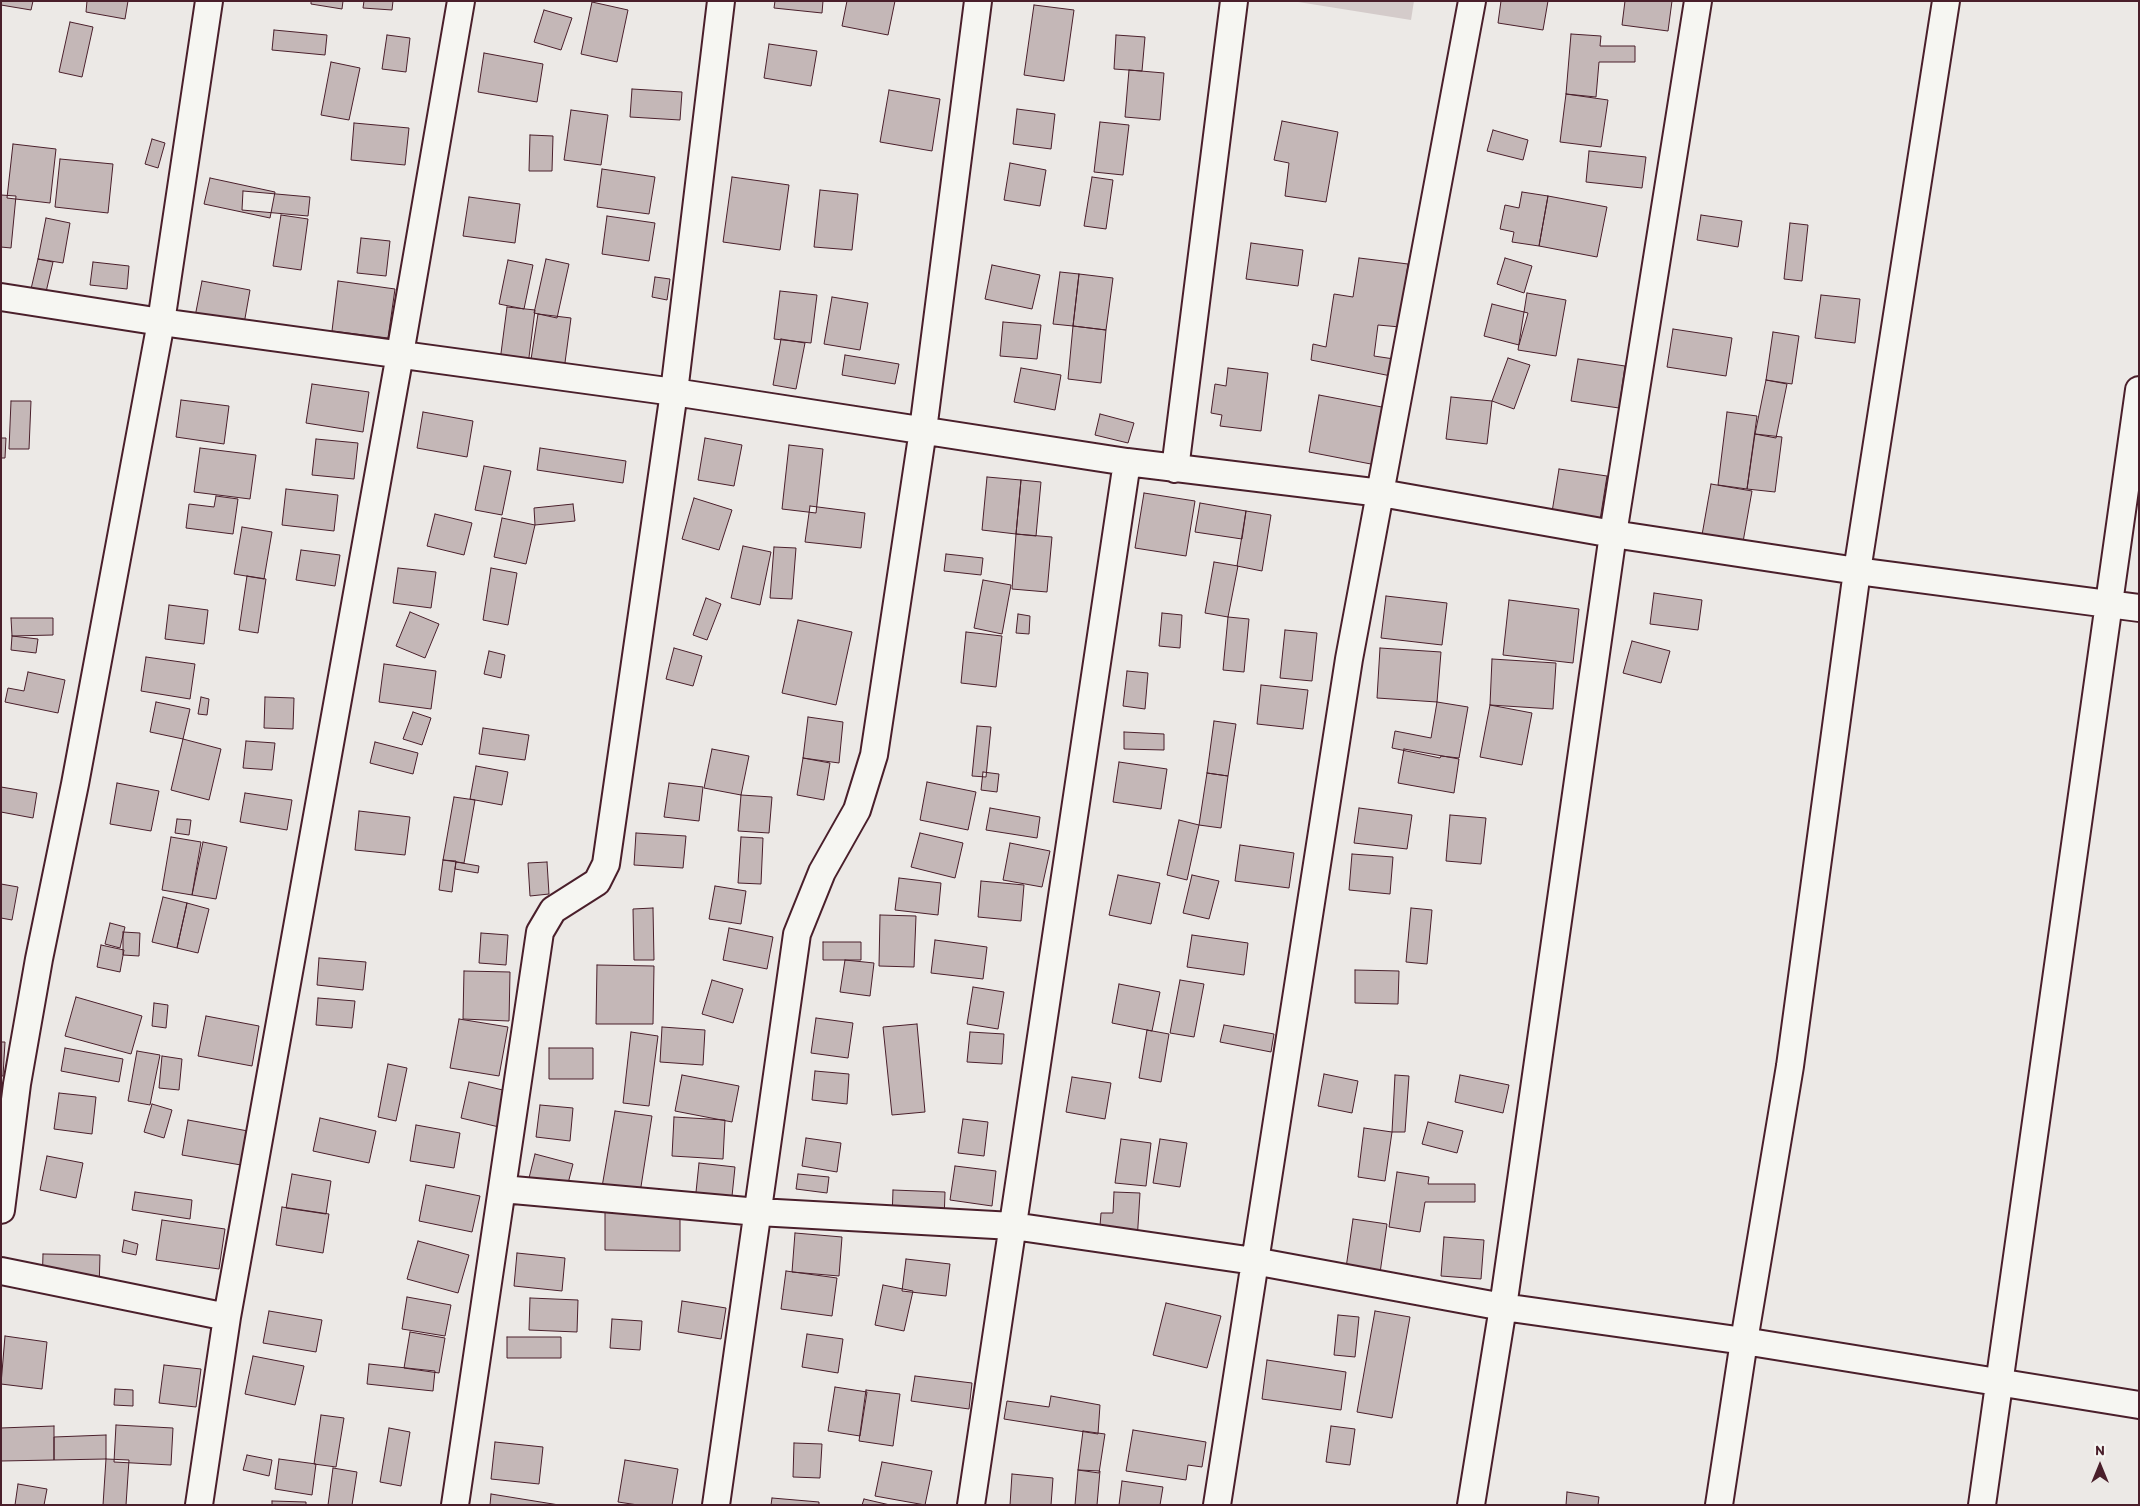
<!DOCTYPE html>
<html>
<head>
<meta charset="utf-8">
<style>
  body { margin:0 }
  #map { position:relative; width:2140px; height:1506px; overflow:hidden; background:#ece9e6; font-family:Itim,sans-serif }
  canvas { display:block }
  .frame { position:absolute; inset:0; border:2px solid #4a1f2b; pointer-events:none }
  .north { position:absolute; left:2075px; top:1441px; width:50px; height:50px; -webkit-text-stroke:4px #f6f6f2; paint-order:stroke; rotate:0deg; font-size:14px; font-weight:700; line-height:20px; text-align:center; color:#4a1f2b }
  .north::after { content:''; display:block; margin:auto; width:18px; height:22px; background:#4a1f2b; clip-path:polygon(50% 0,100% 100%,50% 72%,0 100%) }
</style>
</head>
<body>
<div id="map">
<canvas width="2140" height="1506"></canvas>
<div class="frame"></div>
<div class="north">N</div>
</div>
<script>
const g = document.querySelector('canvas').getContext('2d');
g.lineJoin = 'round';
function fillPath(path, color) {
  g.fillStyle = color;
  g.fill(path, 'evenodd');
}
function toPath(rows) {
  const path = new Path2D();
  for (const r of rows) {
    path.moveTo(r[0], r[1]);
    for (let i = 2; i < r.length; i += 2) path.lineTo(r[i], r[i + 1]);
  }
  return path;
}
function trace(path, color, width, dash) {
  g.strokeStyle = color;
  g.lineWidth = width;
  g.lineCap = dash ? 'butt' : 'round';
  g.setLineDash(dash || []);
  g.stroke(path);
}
fillPath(toPath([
  [1292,1,1414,1,1411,20]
]), '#d4cbca');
const building = toPath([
  [1,1,33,1,31,10,1,5,1,1],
  [87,1,128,1,125,19,86,12,87,1],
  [311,1,343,1,342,9,311,4,311,1],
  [364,1,393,1,392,10,363,8,364,1],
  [775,1,823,1,822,13,774,8,775,1],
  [847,1,895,1,888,35,842,26,847,1],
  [1501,1,1548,1,1543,30,1498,23,1501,1],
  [1625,1,1672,1,1668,31,1622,25,1625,1],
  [592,2,628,10,617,62,581,54,592,2],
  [1034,5,1074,10,1064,81,1024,75,1034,5],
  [544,10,572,18,561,50,534,42,544,10],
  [70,22,93,27,82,77,59,72,70,22],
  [274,30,327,35,325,55,272,50,274,30],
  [1571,34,1601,36,1600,46,1635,46,1635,62,1599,62,1596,97,1566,94,1571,34],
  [387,35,410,38,406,72,382,69,387,35],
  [1116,35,1145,37,1142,71,1114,69,1116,35],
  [769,44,817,51,811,86,764,78,769,44],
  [484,53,543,64,537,102,478,92,484,53],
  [331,62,360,68,349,120,321,115,331,62],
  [1129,70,1164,73,1160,120,1125,117,1129,70],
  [632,89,682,92,680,120,630,117,632,89],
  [889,90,940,99,932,151,880,142,889,90],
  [1566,94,1608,100,1601,147,1560,142,1566,94],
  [1017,109,1055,114,1051,149,1013,144,1017,109],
  [571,110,608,115,601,165,564,160,571,110],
  [1282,121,1338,132,1326,202,1285,196,1289,163,1274,160,1282,121],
  [1100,122,1129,125,1123,175,1094,172,1100,122],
  [354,123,409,128,405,165,351,160,354,123],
  [1493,130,1528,140,1523,160,1487,151,1493,130],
  [530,135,553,136,552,171,529,171,530,135],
  [152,139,165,143,158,168,145,164,152,139],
  [13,144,56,149,50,203,7,198,13,144],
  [1589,151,1646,157,1642,188,1586,182,1589,151],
  [60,159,113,164,108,213,55,207,60,159],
  [1010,163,1046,170,1040,206,1004,200,1010,163],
  [602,169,655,177,649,214,597,207,602,169],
  [732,177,789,185,780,250,723,242,732,177],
  [1092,177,1113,180,1106,229,1084,226,1092,177],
  [210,178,275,192,270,218,204,204,210,178],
  [820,190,858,194,852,250,814,247,820,190],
  [243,191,310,197,308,216,242,210,243,191],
  [1522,192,1548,196,1539,246,1512,242,1514,232,1500,229,1505,205,1519,208,1522,192],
  [1,195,16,196,11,248,1,247,1,195],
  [1548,196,1607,207,1597,257,1539,246,1548,196],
  [469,197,520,204,515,243,463,236,469,197],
  [281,215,308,219,301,270,273,266,281,215],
  [1701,215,1742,221,1738,247,1697,240,1701,215],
  [607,216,655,223,649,261,602,254,607,216],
  [46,218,70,223,63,263,38,259,46,218],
  [1790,223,1808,225,1802,281,1784,279,1790,223],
  [361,238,390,241,386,276,357,273,361,238],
  [1251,243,1303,250,1298,286,1246,279,1251,243],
  [1359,258,1408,264,1400,327,1378,325,1374,356,1394,359,1391,376,1311,360,1313,344,1326,347,1334,294,1353,297,1359,258],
  [1505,258,1532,266,1524,293,1497,284,1505,258],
  [38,259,53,262,46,292,31,289,38,259],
  [546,259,569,264,557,318,534,313,546,259],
  [508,260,533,265,524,309,499,304,508,260],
  [93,262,129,266,127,289,90,285,93,262],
  [992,265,1040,275,1032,309,985,299,992,265],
  [1060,272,1079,274,1073,326,1053,324,1060,272],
  [1079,274,1113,278,1106,330,1073,326,1079,274],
  [655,277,670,279,667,300,652,297,655,277],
  [202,281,250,290,241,341,192,332,202,281],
  [338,281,395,289,388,338,332,331,338,281],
  [780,291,817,295,811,343,774,339,780,291],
  [1527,293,1566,300,1556,356,1518,350,1527,293],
  [1821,295,1860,299,1855,343,1815,338,1821,295],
  [832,297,868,303,860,350,824,344,832,297],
  [1492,304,1528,313,1519,345,1484,336,1492,304],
  [507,307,535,310,528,365,500,361,507,307],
  [538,314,571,318,564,370,530,366,538,314],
  [1003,322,1041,325,1037,359,1000,356,1003,322],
  [1073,326,1106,330,1101,383,1068,379,1073,326],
  [1673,329,1732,338,1726,376,1667,367,1673,329],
  [1773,332,1799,336,1792,384,1766,380,1773,332],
  [781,339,805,343,796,389,773,385,781,339],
  [845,355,899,364,895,384,842,375,845,355],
  [1508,358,1530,365,1514,409,1492,401,1508,358],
  [1578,359,1625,366,1619,408,1571,401,1578,359],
  [1021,368,1061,375,1055,410,1014,402,1021,368],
  [1228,368,1268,373,1261,431,1220,426,1222,415,1211,413,1215,384,1226,386,1228,368],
  [1766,380,1787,384,1776,438,1755,434,1766,380],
  [312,384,369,392,363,432,306,423,312,384],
  [1319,395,1387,408,1376,465,1309,452,1319,395],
  [1451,397,1492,401,1487,444,1446,439,1451,397],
  [181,400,229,406,224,444,176,437,181,400],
  [11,401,31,401,29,449,9,449,11,401],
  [423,412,473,421,467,457,417,448,423,412],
  [1727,412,1757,416,1747,489,1718,485,1727,412],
  [1100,414,1134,423,1128,443,1095,435,1100,414],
  [1755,434,1782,437,1775,492,1747,489,1755,434],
  [1,438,6,438,5,458,1,458,1,438],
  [705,438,742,445,734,486,698,480,705,438],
  [316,439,358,443,354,479,312,475,316,439],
  [789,445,823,449,816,513,782,509,789,445],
  [200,448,256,455,250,499,194,492,200,448],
  [540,448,626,461,623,483,537,470,540,448],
  [484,466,511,471,502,515,475,510,484,466],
  [1559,469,1607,476,1600,520,1552,512,1559,469],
  [987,477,1021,480,1016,534,982,530,987,477],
  [1021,480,1041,482,1036,536,1016,534,1021,480],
  [1711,484,1752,491,1743,542,1702,535,1711,484],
  [286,489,338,495,334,531,282,525,286,489],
  [1144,493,1195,501,1186,556,1135,548,1144,493],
  [216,496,238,499,233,534,186,528,189,504,214,507,216,496],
  [694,498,732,510,719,550,682,539,694,498],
  [1200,503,1246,511,1242,539,1195,532,1200,503],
  [573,504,575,521,535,525,534,508,573,504],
  [810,506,865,513,861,548,805,542,810,506],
  [1246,511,1271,515,1262,571,1237,566,1246,511],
  [435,514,472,523,464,555,427,546,435,514],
  [502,518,535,525,526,564,494,557,502,518],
  [242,527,272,532,264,579,234,574,242,527],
  [1016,534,1052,537,1047,592,1012,589,1016,534],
  [743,546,771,552,760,605,731,598,743,546],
  [774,547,796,548,792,599,770,598,774,547],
  [301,550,340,555,335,586,296,580,301,550],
  [946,554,983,558,981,575,944,571,946,554],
  [1214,562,1238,566,1228,617,1205,613,1214,562],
  [398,568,436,572,431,608,393,603,398,568],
  [491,568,517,573,508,625,483,620,491,568],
  [247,576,266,579,258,633,239,630,247,576],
  [983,580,1011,585,1002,634,974,628,983,580],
  [1654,593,1702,600,1698,630,1650,624,1654,593],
  [1386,596,1447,603,1442,645,1381,638,1386,596],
  [706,598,721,604,707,640,693,635,706,598],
  [1509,600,1579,609,1573,663,1503,655,1509,600],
  [169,605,208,610,204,644,165,639,169,605],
  [410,612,439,624,425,658,396,646,410,612],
  [1162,613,1182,615,1180,648,1159,646,1162,613],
  [1018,614,1030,616,1029,634,1016,633,1018,614],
  [1228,617,1249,619,1244,672,1223,670,1228,617],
  [11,618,53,618,53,635,12,636,11,618],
  [798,620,852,632,836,705,782,693,798,620],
  [1285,630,1317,633,1312,681,1280,678,1285,630],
  [966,632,1002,636,996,687,961,683,966,632],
  [12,636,38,639,36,653,11,650,12,636],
  [1632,641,1670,651,1661,683,1623,673,1632,641],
  [674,648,702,656,693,686,666,679,674,648],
  [1380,648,1441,652,1437,702,1377,698,1380,648],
  [489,651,505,655,501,678,484,674,489,651],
  [146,657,195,664,190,699,141,691,146,657],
  [1492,659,1556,663,1553,709,1490,705,1492,659],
  [384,664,436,671,431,709,379,702,384,664],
  [1127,671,1148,673,1145,709,1123,706,1127,671],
  [28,672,65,680,58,713,5,702,8,688,24,691,28,672],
  [1261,685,1308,690,1303,729,1257,724,1261,685],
  [201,697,209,699,207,715,198,714,201,697],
  [265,697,294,698,293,729,264,728,265,697],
  [156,702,190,709,183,739,150,732,156,702],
  [1437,702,1468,707,1459,758,1441,756,1440,758,1392,748,1395,731,1431,738,1437,702],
  [1490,705,1532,713,1522,765,1480,757,1490,705],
  [413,712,431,718,422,745,403,739,413,712],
  [808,717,843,722,839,763,803,758,808,717],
  [1214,721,1236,724,1228,776,1207,773,1214,721],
  [977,726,991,727,986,777,972,776,977,726],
  [483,728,529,735,525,760,479,754,483,728],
  [1124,732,1164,734,1164,750,1124,749,1124,732],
  [183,739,221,749,209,800,171,790,183,739],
  [246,741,275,743,272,770,243,768,246,741],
  [375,742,418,753,413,774,370,763,375,742],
  [712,749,749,756,741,795,704,788,712,749],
  [1404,749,1459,759,1454,793,1398,783,1404,749],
  [803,758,830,763,824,800,797,795,803,758],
  [1119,762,1167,769,1161,809,1113,802,1119,762],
  [476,766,508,772,502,805,470,799,476,766],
  [983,772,999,774,997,792,981,790,983,772],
  [1207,773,1228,776,1221,828,1199,825,1207,773],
  [927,782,976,792,968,830,920,820,927,782],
  [117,783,159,791,151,831,110,824,117,783],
  [669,783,703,787,699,821,664,817,669,783],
  [1,787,37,793,33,818,1,812,1,787],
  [245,793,292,800,287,830,240,822,245,793],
  [741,795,772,797,769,833,738,831,741,795],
  [454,797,475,800,464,863,443,860,454,797],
  [990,808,1040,817,1037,838,986,830,990,808],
  [1359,808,1412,815,1407,849,1354,843,1359,808],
  [359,811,410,817,405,855,355,850,359,811],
  [1450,815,1486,818,1481,864,1446,861,1450,815],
  [177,819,191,820,189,835,175,833,177,819],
  [1179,820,1199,825,1187,880,1167,875,1179,820],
  [636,833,686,836,683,868,634,865,636,833],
  [920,833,963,843,955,878,911,867,920,833],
  [171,837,201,842,192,895,162,890,171,837],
  [741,837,763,838,761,884,738,883,741,837],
  [203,842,227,847,216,899,192,895,203,842],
  [1010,843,1050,851,1042,887,1003,880,1010,843],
  [1240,845,1294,853,1289,888,1235,881,1240,845],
  [1352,854,1393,857,1390,894,1349,890,1352,854],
  [443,860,456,861,452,892,439,890,443,860],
  [456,862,479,866,478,873,455,869,456,862],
  [547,862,549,894,530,896,528,863,547,862],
  [1118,875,1160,883,1151,924,1109,915,1118,875],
  [1192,875,1219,881,1209,919,1183,913,1192,875],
  [899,878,941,883,938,915,895,910,899,878],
  [981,881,1024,885,1021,921,978,917,981,881],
  [1,884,18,887,12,920,1,918,1,884],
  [715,886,746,891,741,924,709,919,715,886],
  [163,897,187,903,177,948,152,942,163,897],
  [187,903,209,909,198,953,177,948,187,903],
  [653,908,654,960,634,960,633,909,653,908],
  [1411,908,1432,910,1427,964,1406,962,1411,908],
  [880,915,916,916,914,967,879,966,880,915],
  [110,923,125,927,120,948,105,944,110,923],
  [729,928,773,937,767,969,723,960,729,928],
  [123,932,140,933,139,956,123,955,123,932],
  [481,933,508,935,506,965,479,963,481,933],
  [1192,935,1248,943,1244,975,1187,967,1192,935],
  [935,940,987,947,983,979,931,973,935,940],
  [823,942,861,942,861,960,823,960,823,942],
  [101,945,124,950,120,972,97,967,101,945],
  [319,958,366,962,363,990,317,985,319,958],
  [845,960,874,963,870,996,840,992,845,960],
  [597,965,654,966,653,1024,596,1024,597,965],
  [1355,970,1399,971,1398,1004,1355,1003,1355,970],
  [464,971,510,972,509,1021,463,1019,464,971],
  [712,980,743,989,733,1023,702,1014,712,980],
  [1180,980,1204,984,1194,1037,1170,1033,1180,980],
  [1119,984,1160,992,1152,1031,1112,1023,1119,984],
  [973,987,1004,992,998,1029,967,1024,973,987],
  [76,997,142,1016,131,1054,65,1036,76,997],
  [318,998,355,1001,352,1028,316,1025,318,998],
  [154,1003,168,1005,166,1028,152,1026,154,1003],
  [206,1016,259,1026,252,1066,198,1056,206,1016],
  [816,1018,853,1023,848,1058,811,1053,816,1018],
  [459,1019,508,1027,499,1076,450,1068,459,1019],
  [917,1024,925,1112,892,1115,883,1027,917,1024],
  [1224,1025,1274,1034,1271,1052,1220,1042,1224,1025],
  [662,1027,705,1030,703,1065,660,1062,662,1027],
  [1147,1030,1169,1034,1161,1082,1139,1078,1147,1030],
  [631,1032,658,1036,649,1106,623,1103,631,1032],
  [970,1032,1004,1034,1002,1064,967,1062,970,1032],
  [1,1042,5,1042,3,1076,1,1076,1,1042],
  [65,1048,123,1059,119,1082,61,1071,65,1048],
  [549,1048,593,1048,593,1079,549,1079,549,1048],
  [137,1051,160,1055,150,1105,128,1101,137,1051],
  [162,1056,182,1059,179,1090,159,1088,162,1056],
  [388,1064,407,1068,396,1121,378,1117,388,1064],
  [815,1071,849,1074,847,1104,812,1100,815,1071],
  [1324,1074,1358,1081,1352,1113,1318,1106,1324,1074],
  [682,1075,739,1086,732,1122,675,1111,682,1075],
  [1395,1075,1409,1076,1405,1132,1392,1132,1395,1075],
  [1460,1075,1509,1085,1503,1113,1455,1102,1460,1075],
  [1072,1077,1111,1083,1105,1119,1066,1112,1072,1077],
  [469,1082,507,1091,499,1127,461,1118,469,1082],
  [59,1093,96,1097,92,1134,54,1129,59,1093],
  [152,1104,172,1110,164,1138,144,1132,152,1104],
  [540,1105,573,1108,570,1141,536,1137,540,1105],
  [615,1111,652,1116,640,1193,602,1187,615,1111],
  [674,1117,725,1120,723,1159,672,1156,674,1117],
  [320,1118,376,1131,369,1163,313,1151,320,1118],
  [963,1119,988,1122,984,1156,958,1153,963,1119],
  [188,1120,248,1131,241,1165,182,1155,188,1120],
  [1428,1122,1463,1131,1457,1153,1422,1144,1428,1122],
  [416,1125,460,1133,454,1168,410,1161,416,1125],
  [1364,1128,1392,1132,1385,1181,1358,1177,1364,1128],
  [806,1138,841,1143,837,1172,802,1166,806,1138],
  [1121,1139,1151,1143,1146,1186,1115,1183,1121,1139],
  [1160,1139,1187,1143,1180,1187,1153,1183,1160,1139],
  [535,1154,573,1164,565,1195,527,1186,535,1154],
  [47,1156,83,1163,76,1198,40,1190,47,1156],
  [699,1163,735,1167,731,1206,695,1202,699,1163],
  [955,1166,996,1171,992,1206,950,1200,955,1166],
  [1397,1172,1429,1177,1428,1184,1475,1184,1475,1202,1425,1202,1420,1232,1389,1227,1397,1172],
  [292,1174,331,1181,326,1214,286,1208,292,1174],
  [798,1174,829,1177,827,1193,796,1189,798,1174],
  [426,1185,480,1196,472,1232,419,1221,426,1185],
  [893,1190,945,1192,944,1222,892,1219,893,1190],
  [135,1192,192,1200,190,1219,132,1210,135,1192],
  [1114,1192,1140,1193,1137,1242,1099,1239,1101,1213,1113,1213,1114,1192],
  [282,1207,329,1214,323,1253,276,1245,282,1207],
  [605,1211,680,1212,680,1251,605,1250,605,1211],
  [1353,1219,1387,1224,1379,1280,1345,1275,1353,1219],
  [162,1220,225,1229,219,1269,156,1260,162,1220],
  [795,1233,842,1237,839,1276,792,1272,795,1233],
  [1444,1237,1484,1240,1481,1279,1441,1276,1444,1237],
  [124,1240,138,1244,136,1255,122,1252,124,1240],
  [418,1241,469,1255,458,1293,407,1279,418,1241],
  [517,1253,565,1258,562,1291,514,1286,517,1253],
  [43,1254,100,1255,99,1290,42,1289,43,1254],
  [906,1259,950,1264,946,1296,902,1291,906,1259],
  [786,1271,837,1278,832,1316,781,1309,786,1271],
  [883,1285,913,1291,904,1331,875,1325,883,1285],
  [407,1297,451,1305,445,1336,402,1329,407,1297],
  [530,1298,578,1300,577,1332,529,1330,530,1298],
  [682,1301,726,1308,721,1339,678,1332,682,1301],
  [1166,1303,1221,1316,1207,1368,1153,1355,1166,1303],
  [269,1311,322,1320,316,1352,263,1343,269,1311],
  [1375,1311,1410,1317,1392,1418,1357,1412,1375,1311],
  [1338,1315,1359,1317,1355,1357,1334,1355,1338,1315],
  [612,1319,642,1321,640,1350,610,1348,612,1319],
  [410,1332,445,1338,439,1373,404,1368,410,1332],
  [807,1334,843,1339,838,1373,802,1367,807,1334],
  [5,1336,47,1342,42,1389,1,1384,5,1336],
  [507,1337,561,1337,561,1358,507,1358,507,1337],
  [253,1356,304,1366,295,1405,245,1394,253,1356],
  [1267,1360,1346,1372,1341,1410,1262,1399,1267,1360],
  [369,1364,435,1371,433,1391,367,1384,369,1364],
  [164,1365,201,1369,196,1407,159,1403,164,1365],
  [915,1376,972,1383,969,1409,911,1401,915,1376],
  [835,1387,867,1392,860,1436,828,1431,835,1387],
  [115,1389,133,1390,133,1406,114,1405,115,1389],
  [866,1390,900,1394,893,1446,859,1441,866,1390],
  [1051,1396,1100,1405,1098,1434,1004,1419,1007,1401,1049,1407,1051,1396],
  [321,1415,344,1418,336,1467,314,1464,321,1415],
  [116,1425,173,1428,171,1465,114,1462,116,1425],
  [54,1426,54,1460,1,1461,1,1428,54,1426],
  [1331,1426,1355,1429,1350,1465,1326,1462,1331,1426],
  [389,1428,410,1432,401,1486,380,1482,389,1428],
  [1133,1430,1206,1442,1202,1467,1188,1465,1186,1480,1126,1471,1133,1430],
  [1083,1431,1105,1434,1099,1473,1078,1470,1083,1431],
  [106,1435,106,1459,54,1460,54,1437,106,1435],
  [495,1442,543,1447,539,1484,491,1479,495,1442],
  [794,1443,822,1444,820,1478,793,1477,794,1443],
  [247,1455,272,1460,269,1476,243,1470,247,1455],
  [106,1459,129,1460,126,1505,103,1505,106,1459],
  [279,1459,316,1464,312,1495,275,1489,279,1459],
  [625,1460,678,1469,672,1505,638,1505,618,1502,625,1460],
  [882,1462,932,1471,925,1505,875,1496,882,1462],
  [333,1468,357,1472,352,1505,328,1505,333,1468],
  [1078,1470,1100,1471,1097,1505,1075,1505,1078,1470],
  [1012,1474,1053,1478,1051,1505,1010,1505,1012,1474],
  [1122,1481,1163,1487,1160,1505,1119,1505,1122,1481],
  [18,1484,47,1489,44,1505,15,1505,18,1484],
  [1567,1492,1599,1497,1598,1505,1566,1505,1567,1492],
  [491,1494,559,1505,490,1505,491,1494],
  [772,1498,819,1502,819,1505,771,1505,772,1498],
  [864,1499,890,1505,862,1505,864,1499],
  [272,1501,306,1502,306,1505,272,1505,272,1501]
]);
fillPath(building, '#c4b7b7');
trace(building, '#4a1f2b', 1);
const minor = toPath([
  [1,297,161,322,674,392,1127,462,1381,493,1613,534,1857,571,2139,608],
  [1175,469,1234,1],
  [502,1189,758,1212,1013,1226,1254,1261,1503,1307,1744,1341,2139,1405],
  [1,1210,17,1084,39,959,75,784,161,322,209,1],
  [1,1271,227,1317],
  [199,1505,227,1317,400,354,461,1],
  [455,1505,540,932,553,910,597,882,606,864,674,392,721,1],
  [716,1505,797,934,822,872,857,810,874,755,923,430,978,1],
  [971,1505,1127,462],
  [1217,1505,1349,659,1472,1],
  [1471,1505,1503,1307,1613,534,1698,1],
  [1719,1505,1744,1341,1790,1066,1857,571,1946,1],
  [1982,1505,2139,390]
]);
trace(minor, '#4a1f2b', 30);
trace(minor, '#f6f6f2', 26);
</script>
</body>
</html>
